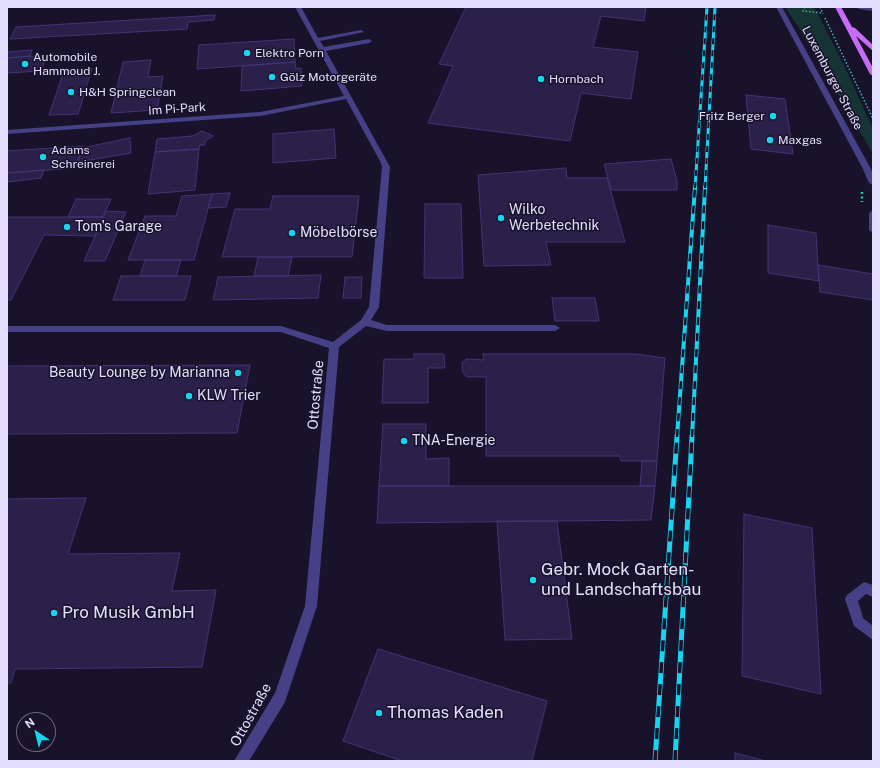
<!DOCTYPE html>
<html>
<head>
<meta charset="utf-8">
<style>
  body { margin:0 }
  #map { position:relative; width:880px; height:768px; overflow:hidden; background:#18132b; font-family:"Public Sans",sans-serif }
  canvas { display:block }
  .frame { position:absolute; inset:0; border:8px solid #e3defd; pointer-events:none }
  .north { position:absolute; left:16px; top:712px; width:40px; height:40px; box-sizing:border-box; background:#18132b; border:1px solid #69647f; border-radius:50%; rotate:325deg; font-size:11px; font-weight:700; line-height:16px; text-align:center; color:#e3defd }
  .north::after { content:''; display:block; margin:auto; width:14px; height:18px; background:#17d5f1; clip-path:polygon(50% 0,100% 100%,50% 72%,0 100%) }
</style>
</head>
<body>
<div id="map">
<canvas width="880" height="768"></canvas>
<div class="frame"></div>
<div class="north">N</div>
</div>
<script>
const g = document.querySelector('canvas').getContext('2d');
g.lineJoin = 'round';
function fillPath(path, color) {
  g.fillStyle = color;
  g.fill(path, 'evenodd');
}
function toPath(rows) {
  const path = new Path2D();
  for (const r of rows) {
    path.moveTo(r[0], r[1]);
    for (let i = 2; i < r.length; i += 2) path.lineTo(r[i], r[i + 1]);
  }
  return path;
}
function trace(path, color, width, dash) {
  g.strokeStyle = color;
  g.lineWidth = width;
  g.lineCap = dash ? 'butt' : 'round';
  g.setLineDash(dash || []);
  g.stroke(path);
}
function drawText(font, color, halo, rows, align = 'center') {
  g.font = font + ' "Public Sans",sans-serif';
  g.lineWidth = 3;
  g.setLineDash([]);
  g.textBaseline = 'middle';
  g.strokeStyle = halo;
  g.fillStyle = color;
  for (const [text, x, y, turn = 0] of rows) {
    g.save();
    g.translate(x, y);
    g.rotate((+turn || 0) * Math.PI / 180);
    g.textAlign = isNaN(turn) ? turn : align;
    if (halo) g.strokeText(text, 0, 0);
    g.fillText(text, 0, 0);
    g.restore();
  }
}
fillPath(toPath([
  [785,7,813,7,816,10,850,78,873,129,873,154,799,28]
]), '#163434');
const building = toPath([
  [466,7,646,7,644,21,601,16,593,47,638,52,631,99,581,93,570,141,428,123,453,66,439,64,466,7],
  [215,15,214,20,188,22,187,29,10,39,16,27,215,15],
  [294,39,295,62,197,69,199,45,294,39],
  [32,50,30,56,7,58,8,52,32,50],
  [47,55,41,71,7,73,7,58,47,55],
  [151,60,148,77,163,76,157,110,111,113,123,62,151,60],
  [295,62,296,69,301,68,302,86,241,91,242,66,295,62],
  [92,69,78,114,49,115,64,71,92,69],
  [746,95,785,99,793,154,751,149,746,95],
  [334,129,336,158,273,163,273,134,334,129],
  [202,131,213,136,205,141,205,145,200,145,199,149,155,152,157,139,193,136,202,131],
  [130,138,131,153,78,162,82,148,130,138],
  [82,146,76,168,7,173,7,151,82,146],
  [199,149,195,190,148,194,155,152,199,149],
  [671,159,677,181,677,190,611,190,604,164,671,159],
  [566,168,567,178,607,178,625,242,546,242,551,265,484,266,478,175,566,168],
  [44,170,41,178,7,182,7,173,44,170],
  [230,193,226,207,208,208,212,194,230,193],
  [212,194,194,260,128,260,145,216,176,216,182,196,212,194],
  [273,196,359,196,352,257,222,257,235,209,270,209,273,196],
  [76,199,111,199,103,217,68,217,76,199],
  [425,204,461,204,463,278,424,278,425,204],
  [106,211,126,212,105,261,84,261,106,211],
  [9,217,103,217,95,236,44,235,11,300,7,300,7,220,9,217],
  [768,225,816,233,819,281,768,273,768,225],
  [258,257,292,257,288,276,254,276,258,257],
  [145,260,181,260,176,276,140,276,145,260],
  [818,265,873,274,873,300,820,292,818,265],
  [321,275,318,298,213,300,218,277,321,275],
  [121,276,191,276,185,300,113,300,121,276],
  [345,277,362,277,361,298,343,298,345,277],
  [552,298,595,298,599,321,555,321,552,298],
  [414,354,444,354,445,368,428,368,428,403,382,403,384,359,414,359,414,354],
  [483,354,636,354,665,358,657,461,621,461,620,456,486,456,486,377,467,377,463,373,462,363,466,359,484,360,483,354],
  [250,365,237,433,7,434,7,366,250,365],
  [383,424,426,424,426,459,449,458,449,486,379,486,383,424],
  [642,461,657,461,655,486,640,486,642,461],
  [379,486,655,486,651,520,377,523,379,486],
  [86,498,68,554,180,553,172,591,216,590,202,667,15,669,11,683,7,683,7,499,86,498],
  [744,514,812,528,821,694,742,676,744,514],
  [497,521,557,521,572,639,505,640,497,521],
  [378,649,547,701,532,761,402,761,343,741,378,649],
  [735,753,766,761,735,761,735,753]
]);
fillPath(building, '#2a204a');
trace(building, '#423475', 1);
trace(toPath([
  [805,7,803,11,823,13],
  [820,7,823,14],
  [825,18,873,119]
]), '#39b7b3', 1.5, [1.5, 2]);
trace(toPath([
  [862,192,862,202]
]), '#39b7b3', 2.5, [2, 2.5]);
fillPath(toPath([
  [295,7,301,7,318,38,361,30,364,32,320,41,324,47,369,39,372,41,369,43,326,51,390,167,379,307,371,320,387,325,555,325,560,328,555,331,387,331,366,326,339,347,317,606,285,702,249,761,234,761,275,693,305,606,329,348,281,332,7,332,7,326,281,326,333,342,361,320,369,307,382,167,380,161,346,99,260,116,7,134,7,130,260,112,344,96,295,7],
  [776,7,782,7,871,169,873,174,873,185,869,183,863,169,776,7],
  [856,7,873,7,873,11,859,9,856,7],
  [873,210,873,233,869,230,869,213,873,210],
  [864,582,873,585,873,597,866,594,858,601,863,618,873,626,873,640,854,626,845,599,847,595,864,582]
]), '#464186');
fillPath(toPath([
  [835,7,841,7,852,27,855,28,873,45,873,51,856,36,873,68,873,76,870,74,835,7]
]), '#c66cf6');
const railFar2 = toPath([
  [695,188,707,7],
  [705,188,715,7]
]);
const railFar1 = toPath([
  [677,437,695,187],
  [692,437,705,187]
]);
const rail = toPath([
  [655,761,677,436],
  [675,761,692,436]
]);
trace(railFar2, '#17d5f1', 3);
trace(railFar1, '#17d5f1', 4);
trace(rail, '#17d5f1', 5);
trace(railFar2, '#18132b', 2, [6]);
trace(railFar1, '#18132b', 2.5, [8]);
trace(rail, '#18132b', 3.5, [11]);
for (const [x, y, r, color] of [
  [247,53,4,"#17d5f1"],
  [25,64,4,"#17d5f1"],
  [272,77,4,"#17d5f1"],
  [541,79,4,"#17d5f1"],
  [71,92,4,"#17d5f1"],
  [773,116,4,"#17d5f1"],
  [770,140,4,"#17d5f1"],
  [43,157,4,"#17d5f1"],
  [501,218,4,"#17d5f1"],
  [67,227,4,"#17d5f1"],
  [292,233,4,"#17d5f1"],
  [238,373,4,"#17d5f1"],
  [189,396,4,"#17d5f1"],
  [404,441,4,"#17d5f1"],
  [533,580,4,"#17d5f1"],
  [54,613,4,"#17d5f1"],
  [379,713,4,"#17d5f1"]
]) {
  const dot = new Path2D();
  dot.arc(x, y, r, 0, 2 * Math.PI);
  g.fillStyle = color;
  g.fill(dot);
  trace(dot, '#18132b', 1.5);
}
drawText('12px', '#e3defd', '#18132b', [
  ["Elektro Porn",255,53],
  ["Automobile",33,57],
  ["Hammoud J.",33,71],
  ["Gölz Motorgeräte",280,77],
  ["Hornbach",549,79],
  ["H&H Springclean",79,92],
  ["Fritz Berger",765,116,"right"],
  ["Maxgas",778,140],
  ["Adams",51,150],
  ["Schreinerei",51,164]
], 'left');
drawText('12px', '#e3defd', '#18132b', [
  ["Luxemburger Straße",832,78,62],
  ["Im Pi-Park",177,109,-4]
]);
drawText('14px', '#e3defd', '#18132b', [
  ["Wilko",509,210],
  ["Werbetechnik",509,226],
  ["Tom's Garage",75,227],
  ["Möbelbörse",300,233],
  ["Beauty Lounge by Marianna",230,373,"right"],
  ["KLW Trier",197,396],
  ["TNA-Energie",412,441]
], 'left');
drawText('14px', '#e3defd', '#18132b', [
  ["Ottostraße",316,395,-85],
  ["Ottostraße",251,715,-61]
]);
drawText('17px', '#e3defd', '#18132b', [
  ["Gebr. Mock Garten-",541,570],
  ["und Landschaftsbau",541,590],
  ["Pro Musik GmbH",62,613],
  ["Thomas Kaden",387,713]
], 'left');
</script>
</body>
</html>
